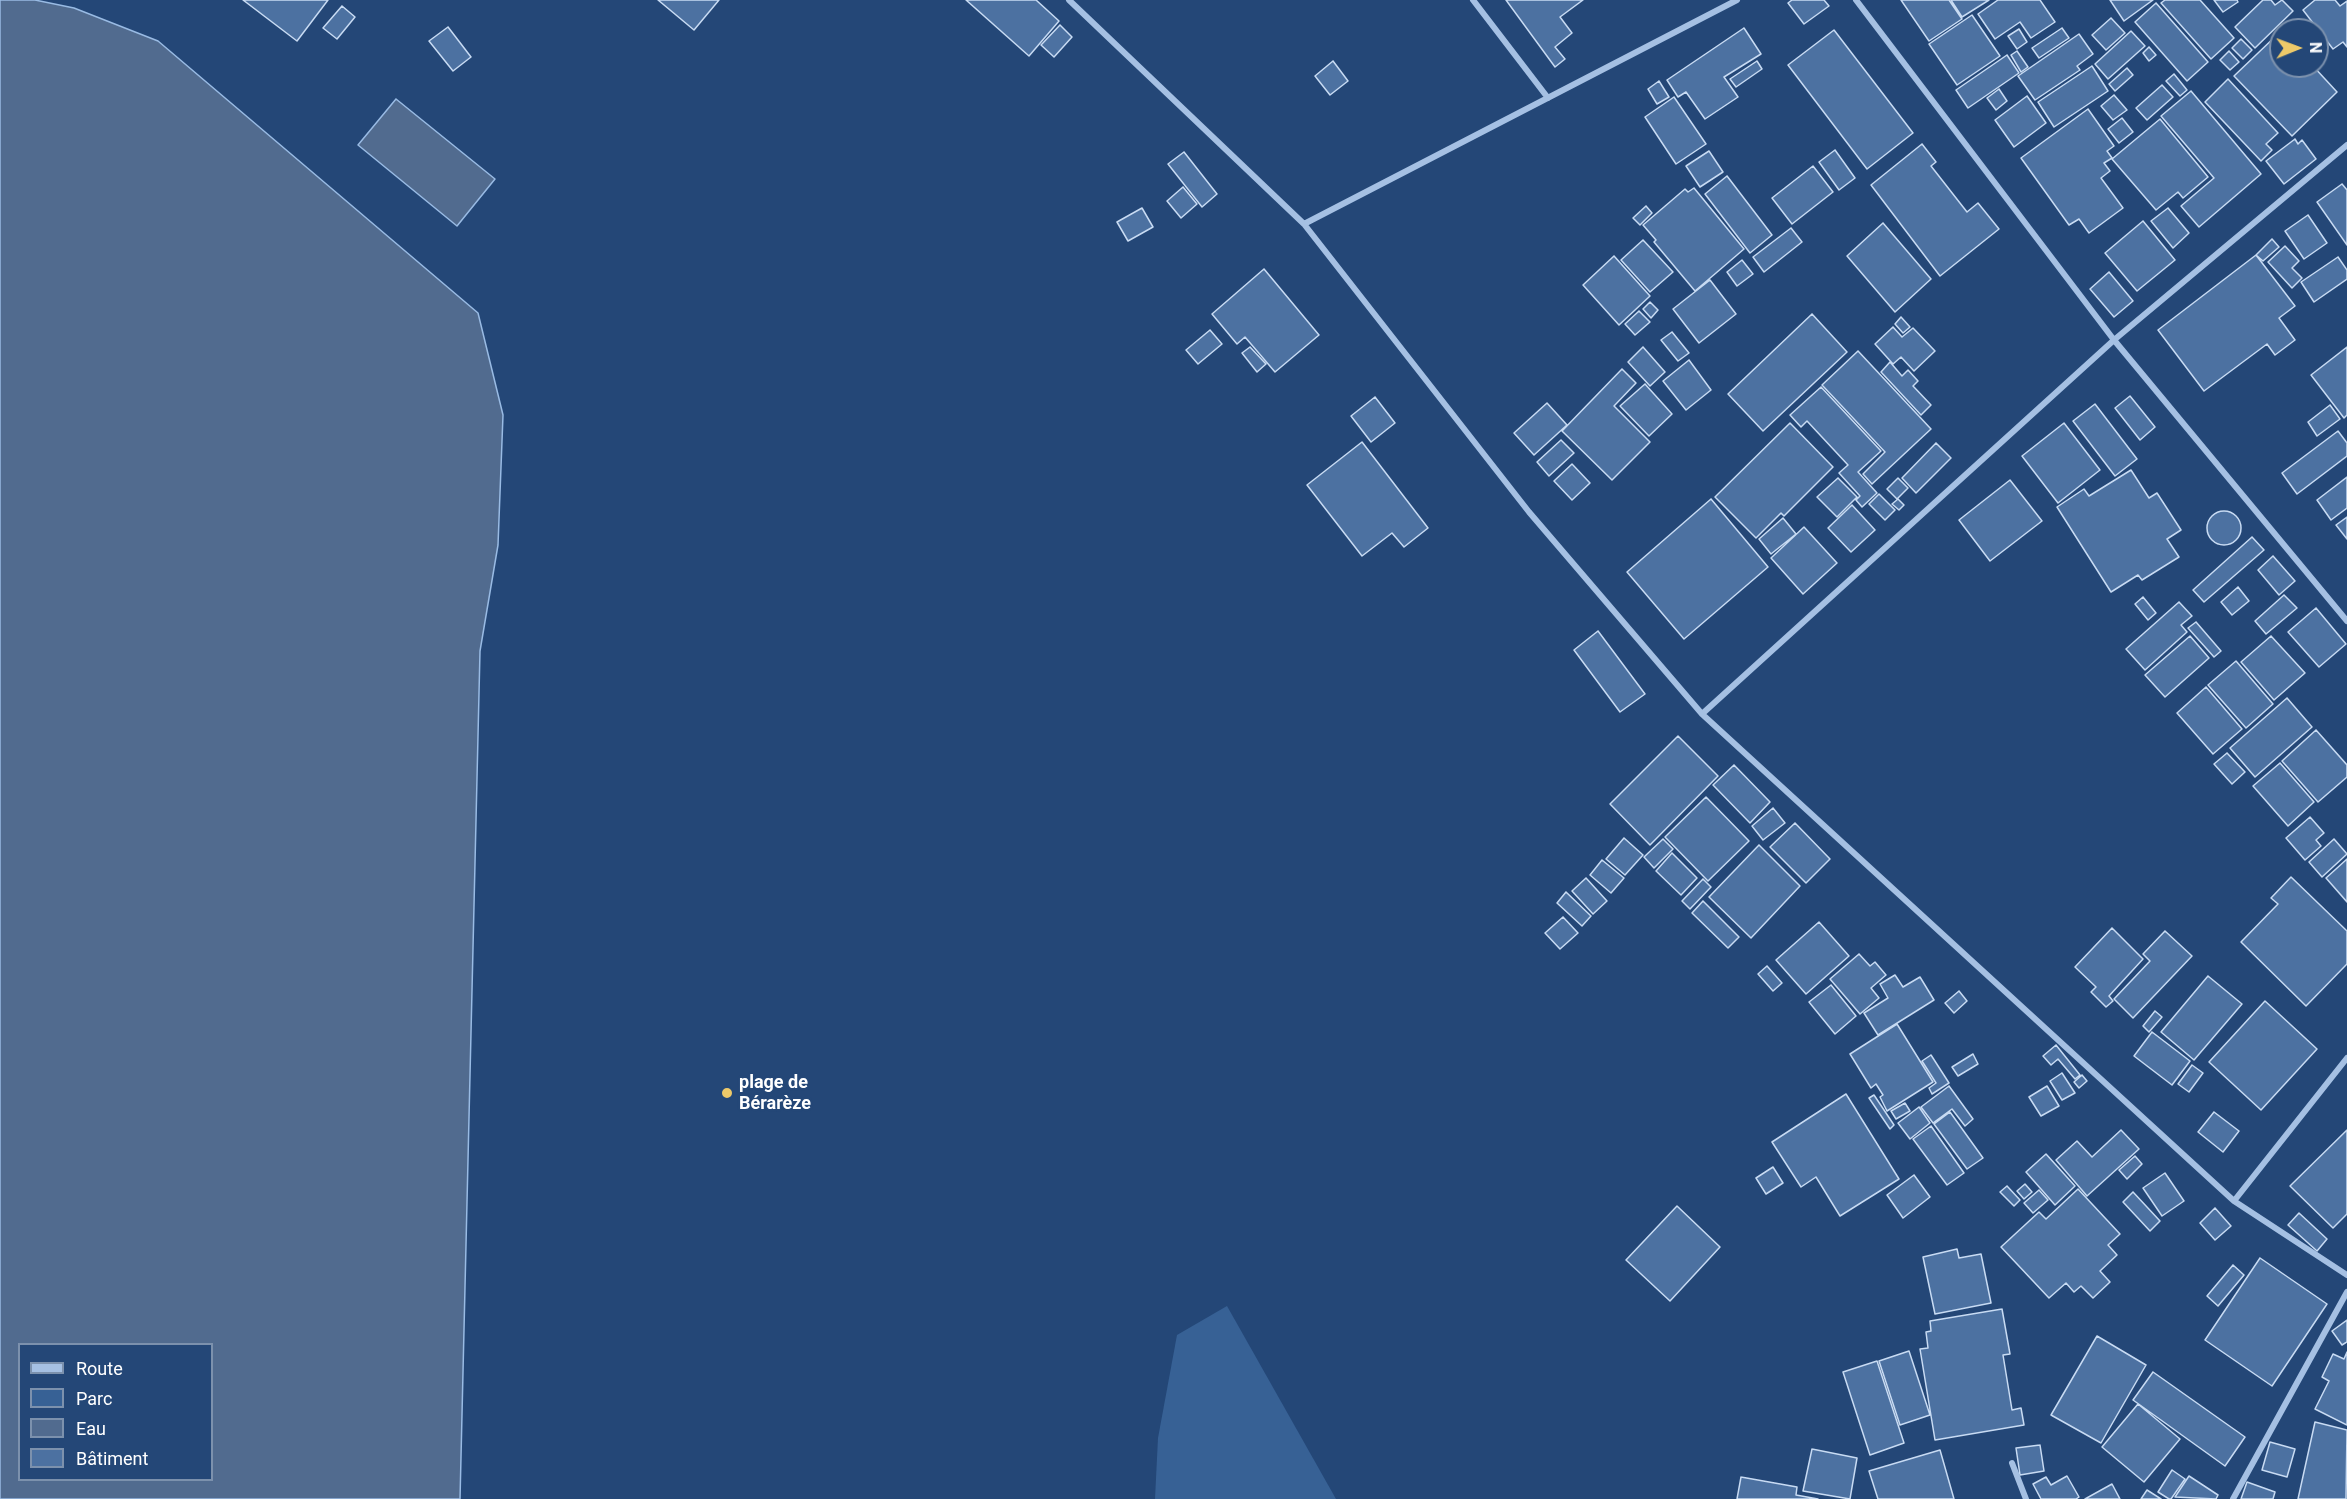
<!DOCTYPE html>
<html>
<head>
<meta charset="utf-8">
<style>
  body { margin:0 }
  #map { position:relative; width:2347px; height:1499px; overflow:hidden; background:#244777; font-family:Roboto,sans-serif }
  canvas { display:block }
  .legend { position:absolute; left:18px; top:1343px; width:195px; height:138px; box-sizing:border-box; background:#244777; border:2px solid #7c91ad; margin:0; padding:8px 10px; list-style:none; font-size:18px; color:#fff }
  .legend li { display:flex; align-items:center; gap:12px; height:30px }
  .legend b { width:30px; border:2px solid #7c91ad }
  .north { position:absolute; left:2269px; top:18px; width:60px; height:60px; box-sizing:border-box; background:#244777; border:2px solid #7c91ad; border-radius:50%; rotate:89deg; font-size:16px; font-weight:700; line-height:24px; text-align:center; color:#fff }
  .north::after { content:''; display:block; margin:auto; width:21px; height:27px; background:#edc969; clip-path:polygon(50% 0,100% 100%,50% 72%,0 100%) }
</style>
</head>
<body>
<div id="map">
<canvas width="2347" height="1499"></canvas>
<ul class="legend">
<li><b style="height:8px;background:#a5c0e3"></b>Route</li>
<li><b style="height:16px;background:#376195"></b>Parc</li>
<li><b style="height:16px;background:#516b8f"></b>Eau</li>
<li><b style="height:16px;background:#4c71a1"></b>Bâtiment</li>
</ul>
<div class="north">N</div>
</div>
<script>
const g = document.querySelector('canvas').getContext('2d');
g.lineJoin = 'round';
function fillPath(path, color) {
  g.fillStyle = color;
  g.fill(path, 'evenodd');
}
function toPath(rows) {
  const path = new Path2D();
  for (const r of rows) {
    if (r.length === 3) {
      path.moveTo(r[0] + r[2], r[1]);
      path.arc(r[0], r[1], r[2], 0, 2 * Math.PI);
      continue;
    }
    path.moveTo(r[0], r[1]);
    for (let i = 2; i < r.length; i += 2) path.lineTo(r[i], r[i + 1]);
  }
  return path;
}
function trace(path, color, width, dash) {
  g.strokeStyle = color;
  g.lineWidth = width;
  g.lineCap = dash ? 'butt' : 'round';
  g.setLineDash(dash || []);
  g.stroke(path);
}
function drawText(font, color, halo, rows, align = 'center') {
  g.font = font + ' Roboto,sans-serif';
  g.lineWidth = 4.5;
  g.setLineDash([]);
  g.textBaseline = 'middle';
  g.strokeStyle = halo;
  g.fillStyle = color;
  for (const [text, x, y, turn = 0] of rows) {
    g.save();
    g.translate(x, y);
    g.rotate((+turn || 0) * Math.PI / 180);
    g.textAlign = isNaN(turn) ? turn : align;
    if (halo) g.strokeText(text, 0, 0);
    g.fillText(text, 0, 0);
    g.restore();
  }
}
fillPath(toPath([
  [1227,1306,1336,1499,1155,1499,1158,1438,1177,1335]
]), '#376195');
const water = toPath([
  [0,0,35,0,74,8,158,41,478,313,503,415,498,545,480,651,460,1499,0,1499,0,0],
  [20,1344,212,1344,212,1480,20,1480,20,1344],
  [396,99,495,179,457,226,358,145,396,99]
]);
fillPath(water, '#516b8f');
trace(water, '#99bbe4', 1.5);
const building = toPath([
  [243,0,328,0,297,41,243,0],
  [658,0,719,0,694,30,658,0],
  [966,0,1036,0,1059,21,1029,56,966,0],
  [1506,0,1583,0,1560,17,1572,33,1555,47,1565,59,1555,67,1506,0],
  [1792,0,1824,0,1829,6,1804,24,1788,3,1792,0],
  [1901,0,1949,0,1962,19,1929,41,1901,0],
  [1951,0,1989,0,1962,17,1951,0],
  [1998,0,2040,0,2055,22,2031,38,2020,22,1995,39,1978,14,1998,0],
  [2110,0,2153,0,2124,21,2110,0],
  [2165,0,2200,0,2234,38,2211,59,2161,3,2165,0],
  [2214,0,2237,0,2238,2,2223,12,2214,0],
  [2263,0,2271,0,2275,5,2282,0,2293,11,2255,48,2235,27,2263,0],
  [2315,0,2335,0,2340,6,2347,1,2347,47,2343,42,2333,49,2303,10,2315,0],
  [2156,3,2208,62,2187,81,2135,22,2156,3],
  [342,6,355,17,337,39,323,28,342,6],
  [1972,15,2000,56,1957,85,1929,44,1972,15],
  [2111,18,2125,33,2106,50,2092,35,2111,18],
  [1060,25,1072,37,1054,57,1041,45,1060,25],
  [448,27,471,57,453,71,429,41,448,27],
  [1744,28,1761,54,1724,77,1738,97,1705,119,1686,92,1678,97,1667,80,1744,28],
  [2062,28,2069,38,2039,58,2032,48,2062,28],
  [2019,29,2027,42,2017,49,2008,36,2019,29],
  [1834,30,1913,133,1867,169,1788,65,1834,30],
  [2131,31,2145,46,2108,79,2095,64,2131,31],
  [2280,32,2281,66,2313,66,2337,92,2292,136,2234,76,2280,32],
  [2079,34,2093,54,2077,66,2080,70,2035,100,2018,76,2079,34],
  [2241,39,2252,50,2243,59,2232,48,2241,39],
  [2149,47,2156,55,2149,61,2143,53,2149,47],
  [2017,51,2028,67,2021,72,2011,55,2017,51],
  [2229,51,2239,62,2230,70,2220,60,2229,51],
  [2007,55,2019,73,1968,108,1956,90,2007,55],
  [1333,61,1348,81,1330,95,1315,76,1333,61],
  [1757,61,1762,69,1736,87,1730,79,1757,61],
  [2092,66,2108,91,2054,127,2038,102,2092,66],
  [2127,68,2133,75,2115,91,2109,84,2127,68],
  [2174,74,2187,90,2180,96,2166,81,2174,74],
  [2228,79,2278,133,2266,144,2272,150,2261,161,2205,102,2228,79],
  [1659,81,1669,97,1657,104,1648,89,1659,81],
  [2162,85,2173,97,2147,120,2136,108,2162,85],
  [1999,89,2007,101,1996,110,1987,98,1999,89],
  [2191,91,2261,174,2199,227,2181,206,2214,178,2161,116,2191,91],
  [2114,95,2127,110,2113,120,2101,106,2114,95],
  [2027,96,2046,123,2014,147,1995,120,2027,96],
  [1674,97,1706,144,1676,164,1645,117,1674,97],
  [2088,109,2114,146,2107,151,2112,158,2104,163,2110,171,2101,178,2123,208,2089,233,2079,219,2069,225,2021,158,2088,109],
  [2122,118,2133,132,2119,143,2108,129,2122,118],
  [2160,119,2208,177,2183,198,2178,192,2156,210,2112,159,2160,119],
  [2295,139,2298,144,2302,140,2316,159,2284,184,2266,161,2295,139],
  [1922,144,1936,162,1931,166,1967,212,1978,203,1999,229,1940,276,1871,185,1922,144],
  [1835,150,1855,178,1839,190,1819,162,1835,150],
  [1709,151,1723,172,1700,187,1686,166,1709,151],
  [1184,152,1217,194,1202,207,1168,164,1184,152],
  [1813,166,1833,192,1792,224,1772,198,1813,166],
  [1727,176,1772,235,1750,253,1705,194,1727,176],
  [2342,184,2347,190,2347,245,2317,202,2342,184],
  [1183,187,1197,204,1181,218,1167,201,1183,187],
  [1694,188,1744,249,1695,291,1654,242,1656,240,1643,225,1685,189,1688,192,1694,188],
  [1646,206,1652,213,1640,225,1633,218,1646,206],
  [1142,208,1153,227,1128,241,1117,222,1142,208],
  [2168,208,2189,233,2173,248,2151,221,2168,208],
  [2308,215,2327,243,2304,259,2285,231,2308,215],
  [2143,221,2175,260,2137,291,2105,253,2143,221],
  [1883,223,1931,279,1895,312,1847,256,1883,223],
  [1791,228,1802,242,1764,272,1753,257,1791,228],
  [2272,239,2279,247,2263,261,2256,255,2272,239],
  [1643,240,1673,272,1650,292,1621,260,1643,240],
  [2285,246,2299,261,2292,268,2302,278,2292,288,2268,262,2285,246],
  [2256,255,2295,306,2279,318,2295,340,2275,355,2267,344,2204,391,2158,330,2256,255],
  [1614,256,1650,296,1619,325,1583,285,1614,256],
  [2338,257,2347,270,2347,279,2314,302,2301,282,2338,257],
  [1742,260,1753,274,1737,286,1727,272,1742,260],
  [1264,269,1319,335,1275,372,1245,337,1237,344,1212,314,1264,269],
  [2109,272,2133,301,2114,317,2090,289,2109,272],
  [1710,280,1736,314,1699,343,1673,309,1710,280],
  [1650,302,1658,310,1651,318,1643,309,1650,302],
  [1639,311,1650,322,1635,335,1625,324,1639,311],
  [1812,314,1847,352,1763,431,1728,394,1812,314],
  [1901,317,1910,327,1903,333,1895,324,1901,317],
  [1893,327,1902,337,1913,328,1935,351,1914,371,1901,357,1893,364,1875,344,1893,327],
  [1210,330,1222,344,1198,364,1186,350,1210,330],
  [1672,332,1689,353,1678,361,1661,340,1672,332],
  [1250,347,1266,364,1257,372,1242,353,1250,347],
  [1643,347,1665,372,1650,386,1628,362,1643,347],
  [2347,347,2347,415,2344,418,2311,375,2347,347],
  [1858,351,1931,429,1872,484,1863,474,1885,452,1822,385,1858,351],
  [1689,360,1711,390,1686,410,1663,381,1689,360],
  [1890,362,1902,376,1908,370,1918,381,1913,386,1931,405,1921,415,1881,372,1890,362],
  [1622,369,1636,383,1614,406,1650,442,1612,480,1562,431,1622,369],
  [1645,384,1672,414,1649,436,1620,406,1645,384],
  [1821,387,1881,451,1858,472,1877,493,1862,507,1856,500,1860,496,1839,473,1848,465,1807,421,1801,427,1790,415,1821,387],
  [2130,396,2155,427,2140,440,2115,408,2130,396],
  [1375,397,1395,423,1371,442,1351,416,1375,397],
  [1547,403,1567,425,1534,455,1514,433,1547,403],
  [2095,404,2137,459,2115,476,2073,421,2095,404],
  [2330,405,2340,419,2317,436,2308,422,2330,405],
  [1790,423,1833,467,1784,516,1781,513,1756,538,1715,497,1790,423],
  [2064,423,2100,470,2058,503,2022,456,2064,423],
  [2338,431,2347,443,2347,456,2297,494,2282,473,2338,431],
  [1561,440,1574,453,1549,476,1537,462,1561,440],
  [1362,442,1428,528,1404,547,1392,533,1362,556,1307,485,1362,442],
  [1936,443,1951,458,1916,493,1902,478,1936,443],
  [1572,464,1590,483,1572,500,1554,481,1572,464],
  [2131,470,2149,498,2157,493,2181,530,2167,539,2179,557,2142,580,2138,575,2111,592,2057,507,2084,489,2089,496,2131,470],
  [2347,477,2347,508,2331,520,2317,500,2347,477],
  [1838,478,1857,497,1837,517,1817,497,1838,478],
  [1898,478,1908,488,1897,499,1887,489,1898,478],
  [2010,480,2042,521,1990,561,1959,520,2010,480],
  [1879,494,1895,510,1885,520,1869,504,1879,494],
  [1711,499,1768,567,1684,639,1627,572,1711,499],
  [1898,499,1904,505,1899,510,1892,504,1898,499],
  [1852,505,1875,530,1851,552,1828,528,1852,505],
  [2224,528,17],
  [2347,517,2347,539,2336,525,2347,517],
  [1783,518,1796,534,1771,554,1759,539,1783,518],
  [1804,527,1837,563,1803,594,1771,558,1804,527],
  [2252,537,2264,550,2204,602,2193,590,2252,537],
  [2273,556,2295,581,2279,595,2258,570,2273,556],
  [2238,587,2249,601,2232,615,2221,602,2238,587],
  [2284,595,2297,608,2266,634,2255,621,2284,595],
  [2143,597,2156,613,2148,620,2135,604,2143,597],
  [2179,602,2192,616,2181,625,2187,632,2145,670,2126,649,2179,602],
  [2316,608,2346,644,2319,667,2288,632,2316,608],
  [2196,622,2221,651,2214,657,2188,628,2196,622],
  [1598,631,1645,694,1620,712,1574,650,1598,631],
  [2190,636,2209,658,2165,697,2145,675,2190,636],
  [2271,636,2305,673,2274,700,2241,662,2271,636],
  [2236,661,2273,704,2246,728,2208,685,2236,661],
  [2206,687,2242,729,2213,754,2177,713,2206,687],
  [2287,698,2312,727,2255,777,2230,748,2287,698],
  [2316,730,2347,765,2347,777,2318,802,2282,761,2316,730],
  [1678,736,1718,776,1650,845,1610,804,1678,736],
  [2227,753,2245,772,2232,784,2214,764,2227,753],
  [2280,763,2314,802,2288,826,2253,786,2280,763],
  [1734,765,1770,802,1750,823,1713,785,1734,765],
  [1706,797,1749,841,1708,881,1665,837,1706,797],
  [1773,808,1785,823,1763,840,1752,826,1773,808],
  [2310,817,2324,833,2316,840,2321,846,2305,860,2286,838,2310,817],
  [1795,823,1830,859,1806,883,1770,847,1795,823],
  [1624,838,1643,855,1625,875,1606,859,1624,838],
  [1663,839,1673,849,1654,868,1644,857,1663,839],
  [2334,839,2347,854,2322,877,2309,862,2334,839],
  [1759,845,1800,886,1751,938,1709,897,1759,845],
  [1672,853,1697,878,1681,895,1656,871,1672,853],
  [2347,859,2347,902,2326,878,2347,859],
  [1602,860,1624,878,1611,893,1590,875,1602,860],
  [2291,877,2347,931,2347,964,2306,1006,2241,942,2278,904,2271,898,2291,877],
  [1586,878,1607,901,1593,914,1572,891,1586,878],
  [1703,879,1711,887,1690,909,1682,901,1703,879],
  [1566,892,1591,916,1582,926,1557,903,1566,892],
  [1703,901,1739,937,1728,948,1692,913,1703,901],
  [1563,917,1578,933,1560,949,1545,933,1563,917],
  [1819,922,1849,956,1806,994,1776,960,1819,922],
  [2112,928,2143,959,2109,996,2113,1001,2106,1007,2091,992,2096,987,2075,967,2112,928],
  [2165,931,2192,956,2133,1018,2114,999,2150,961,2143,954,2165,931],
  [1859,954,1870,966,1875,962,1886,975,1871,988,1879,998,1860,1014,1830,979,1859,954],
  [1767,966,1782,983,1773,991,1758,974,1767,966],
  [1895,975,1903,987,1920,977,1934,1000,1878,1035,1864,1013,1888,998,1880,984,1895,975],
  [2208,976,2242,1004,2194,1060,2161,1032,2208,976],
  [1831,985,1856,1016,1835,1034,1809,1002,1831,985],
  [1959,991,1967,1001,1954,1013,1945,1003,1959,991],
  [2265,1001,2317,1049,2261,1110,2209,1062,2265,1001],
  [2155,1011,2162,1017,2149,1032,2143,1026,2155,1011],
  [1897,1024,1933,1082,1887,1111,1880,1097,1883,1095,1876,1084,1871,1088,1850,1054,1897,1024],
  [2152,1032,2190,1061,2172,1085,2134,1056,2152,1032],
  [2056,1045,2080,1075,2075,1079,2058,1059,2051,1065,2043,1056,2056,1045],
  [1973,1054,1978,1064,1958,1076,1952,1067,1973,1054],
  [1931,1055,1949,1083,1932,1094,1929,1088,1936,1083,1922,1061,1931,1055],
  [2192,1065,2203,1073,2189,1092,2178,1084,2192,1065],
  [2062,1073,2075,1093,2062,1100,2050,1081,2062,1073],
  [2082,1075,2087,1081,2079,1088,2074,1082,2082,1075],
  [1949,1086,1973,1119,1965,1126,1952,1109,1933,1123,1921,1107,1949,1086],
  [2047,1086,2059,1106,2041,1116,2029,1097,2047,1086],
  [1846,1094,1899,1179,1840,1216,1816,1177,1801,1187,1772,1142,1846,1094],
  [1874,1095,1894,1125,1890,1129,1869,1098,1874,1095],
  [1905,1103,1910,1111,1896,1119,1891,1111,1905,1103],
  [1919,1107,1930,1123,1910,1139,1898,1123,1919,1107],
  [1950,1112,1983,1158,1967,1169,1934,1124,1950,1112],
  [2214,1112,2239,1131,2223,1152,2198,1132,2214,1112],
  [1931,1126,1964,1173,1947,1185,1913,1139,1931,1126],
  [2121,1130,2139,1149,2087,1196,2056,1160,2077,1141,2092,1157,2121,1130],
  [2347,1130,2347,1214,2333,1228,2290,1186,2347,1130],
  [2046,1154,2075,1186,2055,1205,2026,1172,2046,1154],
  [2135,1156,2142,1164,2127,1179,2119,1170,2135,1156],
  [1773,1167,1783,1183,1766,1194,1756,1178,1773,1167],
  [2165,1173,2184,1201,2162,1216,2143,1188,2165,1173],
  [1914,1175,1930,1197,1903,1218,1887,1195,1914,1175],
  [2025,1184,2032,1192,2024,1199,2017,1191,2025,1184],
  [2007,1186,2020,1200,2014,1206,2000,1192,2007,1186],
  [2078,1189,2120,1234,2108,1245,2117,1255,2100,1271,2110,1282,2093,1298,2081,1286,2074,1292,2066,1283,2049,1298,2001,1247,2039,1212,2046,1219,2078,1189],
  [2039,1190,2048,1200,2033,1213,2024,1203,2039,1190],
  [2133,1192,2160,1221,2150,1231,2123,1202,2133,1192],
  [1677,1206,1720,1247,1670,1301,1626,1260,1677,1206],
  [2215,1208,2231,1226,2215,1240,2200,1223,2215,1208],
  [2299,1213,2327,1239,2317,1251,2288,1225,2299,1213],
  [1957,1249,1959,1258,1981,1254,1991,1303,1935,1314,1923,1257,1957,1249],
  [2260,1258,2327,1304,2272,1386,2205,1340,2260,1258],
  [2233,1265,2244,1275,2218,1306,2207,1296,2233,1265],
  [2002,1309,2010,1354,2003,1355,2012,1410,2021,1408,2024,1425,1935,1440,1920,1349,1928,1348,1926,1332,1931,1331,1930,1321,2002,1309],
  [2347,1320,2347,1342,2342,1345,2332,1331,2347,1320],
  [2097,1336,2146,1365,2101,1443,2051,1415,2097,1336],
  [1909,1351,1930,1415,1900,1425,1879,1361,1909,1351],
  [2347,1352,2347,1425,2315,1409,2329,1381,2322,1377,2333,1354,2344,1359,2347,1352],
  [1877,1361,1904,1443,1870,1455,1843,1372,1877,1361],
  [2153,1372,2245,1437,2225,1466,2133,1400,2153,1372],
  [2138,1404,2180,1439,2144,1482,2102,1447,2138,1404],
  [2315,1422,2347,1430,2346,1499,2298,1499,2315,1422],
  [2270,1442,2295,1449,2287,1477,2262,1470,2270,1442],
  [2040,1445,2044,1471,2020,1475,2016,1448,2040,1445],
  [1812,1449,1857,1458,1850,1499,1803,1491,1812,1449],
  [1940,1450,1954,1499,1878,1499,1869,1471,1940,1450],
  [2172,1470,2185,1479,2171,1499,2169,1499,2158,1492,2172,1470],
  [2067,1476,2079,1497,2076,1499,2041,1499,2033,1484,2046,1477,2051,1485,2067,1476],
  [2189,1476,2218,1495,2216,1499,2175,1497,2189,1476],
  [1741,1477,1797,1487,1796,1495,1818,1499,1737,1499,1741,1477],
  [2247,1482,2275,1492,2273,1499,2241,1499,2247,1482],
  [2112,1484,2120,1499,2085,1499,2112,1484],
  [2147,1490,2161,1499,2141,1499,2147,1490]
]);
fillPath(building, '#4c71a1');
trace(building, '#c8dbf3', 1.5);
trace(toPath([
  [1069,0,1304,224,1529,512,1702,714,2234,1201,2347,1275],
  [1473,0,1548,98],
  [1856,0,2114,340,2347,621],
  [1304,224,1737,0],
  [1702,714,2114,340,2347,145],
  [2234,1201,2347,1058],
  [2012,1463,2026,1499],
  [2233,1499,2347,1292]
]), '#a5c0e3', 6);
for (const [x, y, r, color] of [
  [727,1093,6,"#edc969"]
]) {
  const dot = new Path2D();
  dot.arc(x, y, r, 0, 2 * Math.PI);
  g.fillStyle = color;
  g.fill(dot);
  trace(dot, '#244777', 2);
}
drawText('bold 18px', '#fff', '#244777', [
  ["plage de",739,1083],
  ["Bérarèze",739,1104]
], 'left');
</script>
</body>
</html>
